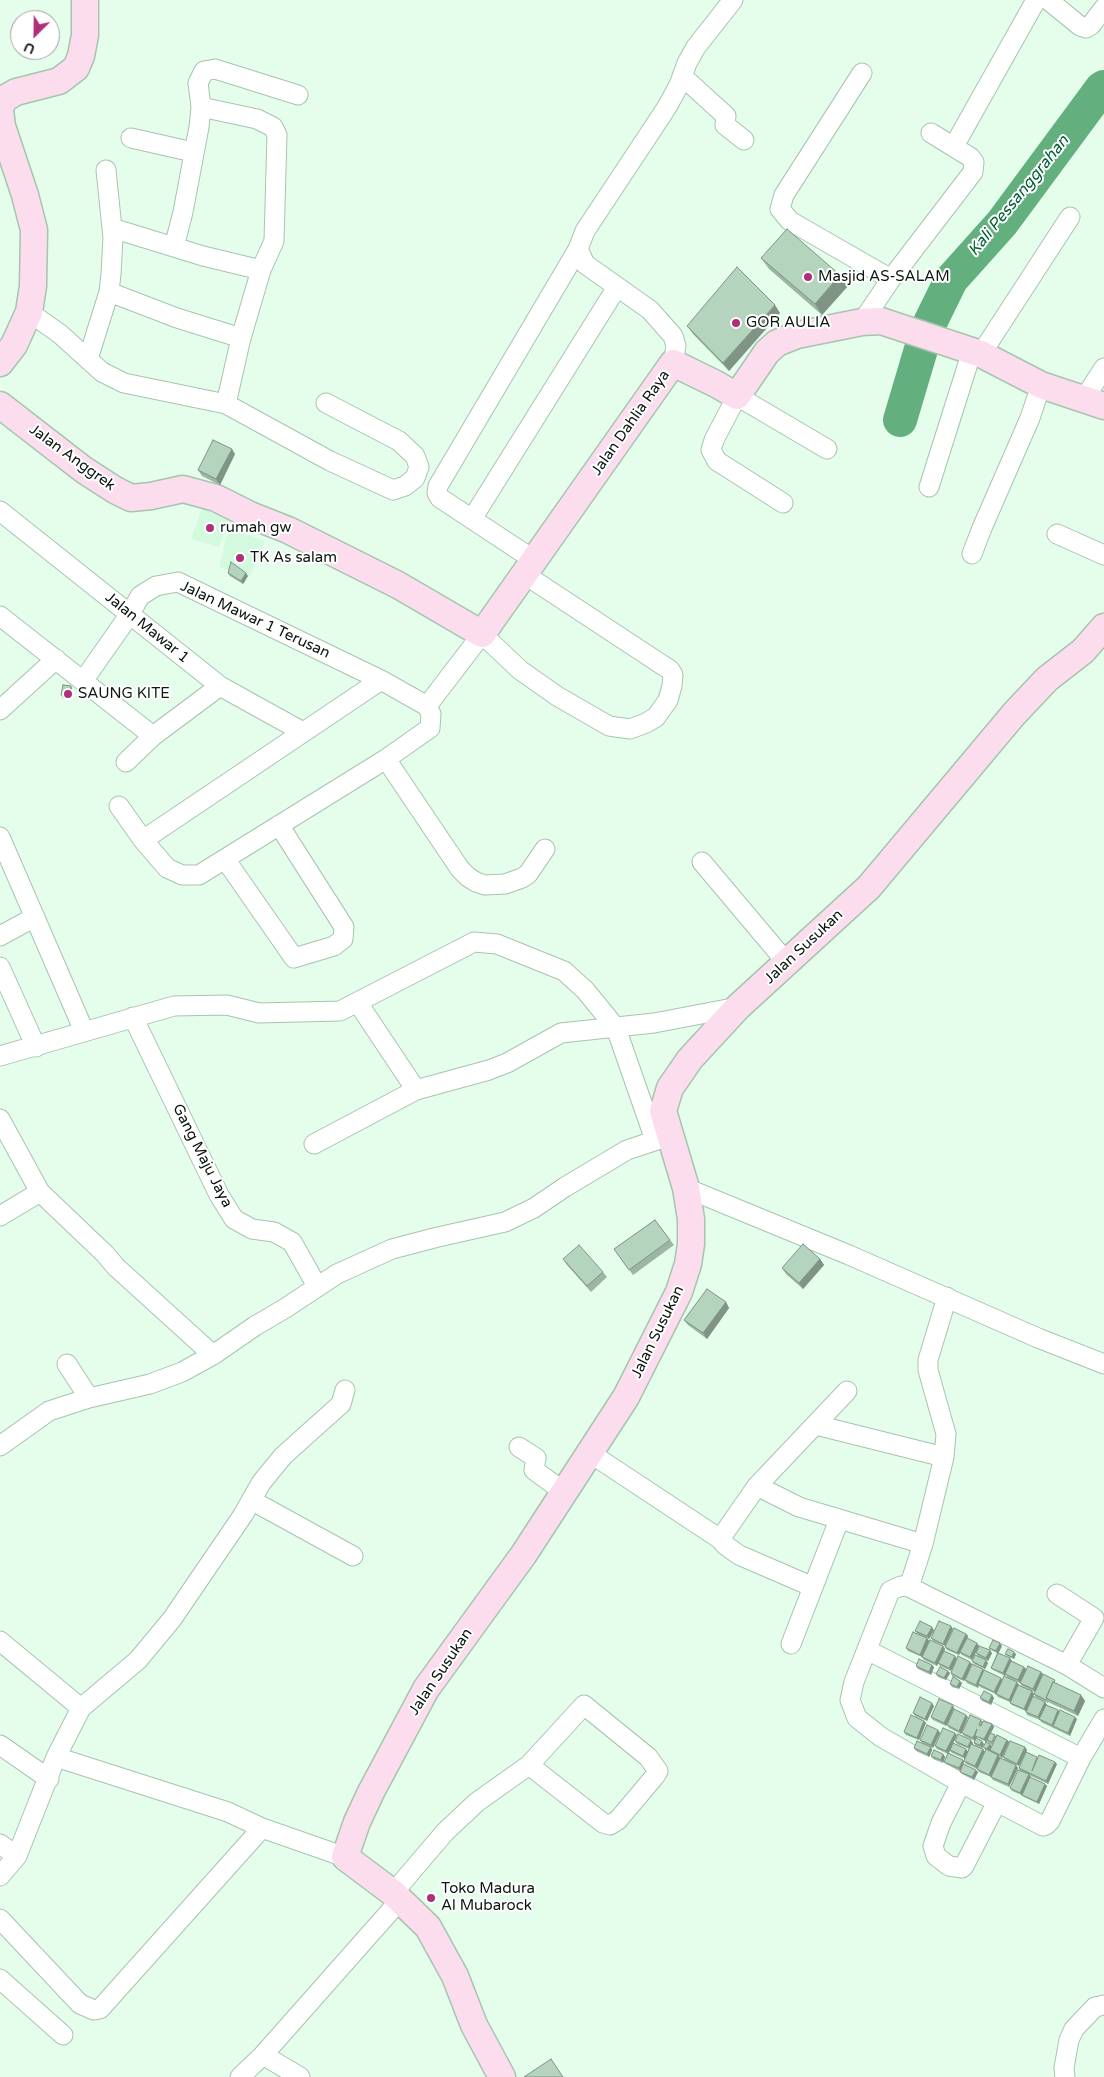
<!DOCTYPE html>
<html>
<head>
<meta charset="utf-8">
<style>
  body { margin:0 }
  #map { position:relative; width:1104px; height:2077px; overflow:hidden; background:#e5feec; font-family:"Varela Round",sans-serif }
  canvas { display:block }
  .north { position:absolute; left:10px; top:10px; width:50px; height:50px; box-sizing:border-box; background:#fff; border:1px solid #9da29f; border-radius:50%; rotate:203deg; font-size:14px; font-weight:700; line-height:20px; text-align:center; color:#0b160f }
  .north::after { content:''; display:block; margin:auto; width:18px; height:22px; background:#b02f7b; clip-path:polygon(50% 0,100% 100%,50% 72%,0 100%) }
</style>
</head>
<body>
<div id="map">
<canvas width="1104" height="2077"></canvas>
<div class="north">U</div>
</div>
<script>
const g = document.querySelector('canvas').getContext('2d');
g.lineJoin = 'round';
function fillPath(path, color) {
  g.fillStyle = color;
  g.fill(path, 'evenodd');
}
function toPath(rows) {
  const path = new Path2D();
  for (const r of rows) {
    path.moveTo(r[0], r[1]);
    for (let i = 2; i < r.length; i += 2) path.lineTo(r[i], r[i + 1]);
  }
  return path;
}
function trace(path, color, width, dash) {
  g.strokeStyle = color;
  g.lineWidth = width;
  g.lineCap = dash ? 'butt' : 'round';
  g.setLineDash(dash || []);
  g.stroke(path);
}
function drawText(font, color, halo, rows, align = 'center') {
  g.font = font + ' "Varela Round",sans-serif';
  g.lineWidth = 4;
  g.setLineDash([]);
  g.textBaseline = 'middle';
  g.strokeStyle = halo;
  g.fillStyle = color;
  for (const [text, x, y, turn = 0] of rows) {
    g.save();
    g.translate(x, y);
    g.rotate((+turn || 0) * Math.PI / 180);
    g.textAlign = isNaN(turn) ? turn : align;
    if (halo) g.strokeText(text, 0, 0);
    g.fillText(text, 0, 0);
    g.restore();
  }
}
fillPath(toPath([
  [203,506,230,516,219,547,191,539],
  [229,528,265,541,250,576,219,567]
]), '#d3f9de');
trace(toPath([
  [900,420,927,329,951,280,1002,223,1101,89,1104,87]
]), '#63af7e', 34);
const street = toPath([
  [1048,0,1080,26,1086,28,1091,25,1104,8],
  [862,73,784,195,780,209,790,221,891,279],
  [682,76,726,116,725,125,744,140],
  [201,107,257,119,273,127,277,135,274,241,261,270,241,338,226,404],
  [131,138,193,152],
  [954,146,1036,0],
  [112,228,203,256,261,270],
  [174,247,183,212,199,127,201,107,198,83,204,71,215,69,298,95],
  [109,292,177,318,241,338],
  [29,312,60,334,102,372,124,383,226,404,330,461,393,490,405,486,415,478,419,467,415,456,399,441,326,403],
  [862,322,891,279,973,172,974,162,970,157,931,133],
  [981,354,1070,217],
  [88,359,109,292,111,274,113,238,106,170],
  [673,363,676,346,673,336,650,310,585,264,578,249,585,231,667,107,679,85,687,63,696,47,733,0],
  [1084,399,1104,368],
  [929,487,972,351],
  [783,503,717,461,711,450,714,440,737,396,827,449],
  [0,511,220,686,303,732],
  [472,519,617,287],
  [1057,534,1104,555],
  [972,554,982,528,1030,418,1041,385],
  [534,560,440,498,437,493,438,486,578,249],
  [0,616,153,736],
  [83,681,130,614,140,596,156,586,178,582,381,680,427,706,431,714,430,728,386,759,199,875,182,875,167,868,143,840,119,806],
  [427,706,482,634,520,670,557,696,609,726,630,729,646,723,656,717,668,700,672,686,673,675,670,670,524,574],
  [0,710,56,659],
  [386,759,460,869,468,877,476,882,485,885,505,884,522,878,528,874,545,849],
  [126,762,153,736,220,686],
  [0,837,84,1031],
  [143,840,381,680],
  [225,859,294,958,334,946,343,939,344,927,279,825],
  [702,862,787,963],
  [0,936,35,917],
  [0,967,36,1047],
  [358,1003,416,1090],
  [133,1017,219,1195,234,1219,252,1229,274,1232,292,1242,317,1286],
  [0,1056,174,1006,227,1005,259,1013,340,1011,474,942,497,944,564,971,585,990,616,1028,655,1140],
  [0,1119,40,1192,105,1254,116,1267,213,1355],
  [314,1144,416,1090,489,1070,507,1063,561,1033,654,1023,738,1007],
  [686,1188,849,1255,1038,1338,1104,1364],
  [0,1216,40,1192],
  [67,1364,89,1398],
  [816,1425,944,1457],
  [0,1446,49,1411,89,1398,150,1384,182,1372,213,1355,255,1326,284,1309,337,1274,392,1249,438,1237,505,1222,534,1208,565,1187,627,1150,666,1137],
  [519,1447,536,1458,534,1470,564,1492],
  [590,1453,720,1539],
  [757,1486,799,1507,923,1544],
  [251,1500,353,1556],
  [813,1587,739,1555,725,1545,720,1539,757,1486,847,1391],
  [909,1587,923,1544,944,1457,946,1434,928,1370,928,1360,947,1297],
  [1057,1594,1094,1618,1067,1665],
  [0,1641,81,1708],
  [791,1644,839,1520],
  [867,1650,1081,1758],
  [1104,1688,1067,1665,909,1587,901,1586,890,1591,854,1682,850,1700,857,1718,881,1737,961,1783,1043,1826,1046,1825,1050,1821,1081,1758,1104,1719],
  [0,1745,49,1779],
  [56,1757,228,1812,262,1828,345,1857],
  [961,1783,941,1823,933,1846,936,1856,949,1866,962,1868,964,1866,997,1802],
  [0,1844,17,1856],
  [0,1876,17,1856,56,1757,81,1708,138,1660,172,1619,243,1515,261,1483,283,1456,341,1404,345,1390],
  [393,1893,445,1832,477,1802,529,1765,584,1705,648,1757,658,1771,655,1776,618,1820,610,1825,603,1823,529,1765],
  [0,1919,80,2004,94,2010,100,2009,262,1828],
  [0,1979,63,2035],
  [263,2055,300,2077],
  [240,2077,263,2055,401,1899],
  [1065,2077,1064,2068,1069,2040,1074,2029,1095,2007,1104,2005]
]);
const secondary = toPath([
  [0,108,4,99,16,92,59,81,76,68,81,56,85,35,85,0],
  [0,110,2,126,25,195,34,230,33,286,29,312,14,345,0,363],
  [0,405,84,470,115,490,131,498,151,496,183,489,216,498,250,515,288,530,398,585,482,634,673,363,716,384,737,396,767,352,777,343,797,335,862,322,881,321,981,354,1041,385,1104,406],
  [502,2077,474,2025,455,1976,428,1927,393,1893,345,1857,357,1822,371,1792,426,1689,524,1554,626,1397,679,1292,688,1264,691,1244,691,1219,686,1188,663,1111,670,1088,690,1059,738,1007,869,887,1014,714,1047,679,1083,651,1104,627]
]);
trace(street, '#a6c4ae', 21);
trace(secondary, '#a6c4ae', 29);
trace(street, '#fff', 19);
trace(secondary, '#fcdded', 26);
fillPath(toPath([
  [761,258,848,286,822,315,769,269],
  [780,313,729,371,693,334,687,326],
  [235,454,220,485,202,476,198,470],
  [228,573,248,576,243,584,230,576],
  [71,686,72,689,71,699,63,698,61,695],
  [655,1220,674,1245,633,1275,614,1249],
  [563,1259,603,1272,607,1277,591,1292,567,1265],
  [820,1259,824,1265,803,1289,786,1274,782,1268],
  [726,1302,729,1308,707,1339,688,1325,684,1320],
  [939,1621,945,1646,933,1641,931,1638],
  [934,1630,929,1639,927,1638,929,1641,943,1646,945,1649,944,1651,955,1656,957,1659,951,1671,940,1666,938,1663,937,1666,924,1660,922,1657,908,1651,906,1648,917,1633,915,1631],
  [966,1634,968,1636,967,1638,979,1646,972,1660,962,1655,960,1653,959,1655,947,1650,945,1647],
  [1002,1646,998,1653,1010,1658,1011,1661,1024,1667,1026,1669,1041,1672,1043,1675,1035,1692,1022,1686,1020,1683,1007,1677,1006,1674,1005,1676,993,1670,991,1668,997,1653,991,1650,989,1648],
  [976,1653,992,1653,988,1661,978,1656],
  [1005,1654,1016,1654,1014,1659,1007,1656],
  [972,1661,988,1663,985,1669,974,1664],
  [970,1662,972,1665,964,1681,952,1676,951,1673],
  [932,1665,934,1667,931,1675,918,1669,916,1666],
  [983,1669,984,1671,1002,1680,1019,1685,1032,1691,1034,1694,1033,1697,1045,1702,1047,1705,1058,1710,1059,1712,1077,1719,1070,1736,1041,1722,1040,1720,1027,1715,1026,1711,1012,1705,1010,1702,998,1697,996,1694,980,1687,979,1685,978,1688,967,1683,965,1680],
  [950,1673,946,1680,938,1677,936,1674],
  [1057,1682,1056,1684,1081,1695,1085,1701,1078,1716,1050,1703,1048,1702,1048,1703,1036,1697,1034,1694],
  [962,1683,959,1689,952,1687,950,1684],
  [992,1695,994,1698,991,1705,982,1701,980,1698],
  [934,1706,927,1721,915,1716,913,1713],
  [954,1708,946,1726,933,1720,931,1717],
  [968,1717,961,1734,949,1728,947,1725],
  [981,1720,983,1722,992,1724,994,1727,991,1733,996,1736,1007,1740,1009,1742,1002,1758,998,1756,1000,1758,991,1777,979,1772,977,1769,986,1750,983,1747,991,1746,992,1745,989,1743,987,1741,986,1742,977,1737,975,1741,964,1736,962,1733],
  [924,1721,926,1723,919,1740,906,1735,904,1732],
  [938,1730,940,1733,933,1748,922,1743,920,1740],
  [957,1735,953,1743,968,1751,969,1749,957,1744,955,1741,973,1743,972,1744,983,1749,985,1752,977,1769,966,1764,964,1761,965,1759,952,1753,950,1751,949,1753,963,1760,964,1762,964,1764,978,1772,974,1780,962,1774,960,1771,946,1764,944,1762,948,1754,937,1749,935,1746],
  [974,1743,984,1744,982,1748,976,1746],
  [931,1747,932,1750,929,1757,916,1751,914,1748],
  [1025,1747,1027,1750,1019,1766,1010,1762,1018,1768,1009,1787,993,1780,991,1777,1005,1760,1003,1757],
  [943,1754,945,1757,943,1763,933,1759,931,1756],
  [1037,1757,1038,1758,1057,1764,1048,1784,1029,1775,1030,1777,1047,1786,1039,1804,1024,1797,1022,1795,1012,1791,1010,1788,1020,1771,1019,1768]
]), '#9cb6a3');
fillPath(toPath([
  [840,275,848,286,822,315,815,304],
  [775,305,780,313,729,371,723,363],
  [232,449,235,454,220,485,216,479],
  [246,573,248,576,243,584,241,581],
  [71,686,72,689,71,699,69,696],
  [820,1259,824,1265,803,1289,799,1283],
  [726,1302,729,1308,707,1339,703,1333],
  [951,1626,953,1629,945,1646,943,1644],
  [932,1627,934,1630,929,1639,927,1636],
  [966,1634,968,1636,959,1655,957,1653],
  [927,1638,929,1641,922,1657,920,1655],
  [977,1643,979,1646,972,1660,970,1657],
  [1000,1643,1002,1646,998,1654,996,1651],
  [943,1646,945,1649,937,1666,935,1663],
  [990,1650,992,1653,988,1661,986,1658],
  [1014,1652,1016,1654,1014,1659,1012,1657],
  [955,1656,957,1659,951,1671,949,1668],
  [1010,1658,1012,1661,1005,1676,1003,1673],
  [986,1660,988,1663,985,1669,983,1667],
  [970,1662,972,1665,964,1681,962,1679],
  [932,1665,934,1667,931,1675,929,1672],
  [1024,1667,1026,1669,1020,1683,1018,1680],
  [983,1669,985,1672,978,1684,979,1685,978,1688,976,1685],
  [948,1671,950,1673,946,1680,944,1678],
  [1041,1672,1043,1675,1035,1692,1033,1689],
  [1001,1678,1003,1681,996,1695,994,1692],
  [960,1681,962,1683,959,1689,957,1687],
  [1017,1682,1019,1685,1011,1703,1009,1700],
  [1032,1691,1034,1694,1026,1712,1024,1709],
  [992,1695,994,1698,991,1705,989,1702],
  [1081,1695,1085,1701,1078,1716,1074,1711],
  [1045,1702,1047,1705,1040,1720,1038,1717],
  [932,1703,934,1706,927,1721,925,1719],
  [953,1705,954,1708,946,1726,944,1723],
  [1058,1710,1060,1713,1054,1727,1052,1725],
  [966,1715,968,1717,961,1734,959,1731],
  [1075,1717,1077,1719,1070,1736,1068,1733],
  [924,1721,926,1723,919,1740,917,1738],
  [992,1724,994,1727,986,1742,984,1739],
  [977,1729,975,1736,977,1737,975,1741,973,1738],
  [938,1730,940,1733,933,1748,931,1745],
  [955,1733,957,1735,948,1754,946,1751],
  [971,1740,973,1743,970,1749,968,1747],
  [1007,1740,1009,1742,1002,1758,1000,1755],
  [982,1741,984,1744,982,1748,980,1745],
  [990,1744,992,1747,989,1752,987,1749],
  [931,1747,932,1750,929,1757,927,1754],
  [1025,1747,1027,1750,1019,1766,1017,1764],
  [966,1749,968,1752,965,1759,963,1756],
  [983,1749,985,1752,977,1769,975,1766],
  [943,1754,945,1757,943,1763,941,1760],
  [998,1755,1000,1758,991,1777,989,1775],
  [963,1760,964,1762,960,1771,959,1768],
  [1055,1762,1057,1764,1048,1784,1046,1781],
  [1016,1765,1018,1768,1009,1787,1008,1784],
  [976,1770,978,1772,974,1780,972,1777],
  [1029,1774,1031,1777,1022,1796,1020,1793],
  [1045,1784,1047,1786,1039,1804,1037,1802]
]), '#7f9485');
const building = toPath([
  [787,229,840,275,815,304,761,258,787,229],
  [737,267,775,305,723,363,687,326,737,267],
  [213,440,232,449,216,479,198,470,213,440],
  [231,562,246,573,241,581,228,573,231,562],
  [63,685,71,686,69,696,61,695,63,685],
  [655,1220,670,1240,629,1270,614,1249,655,1220],
  [803,1244,820,1259,799,1283,782,1268,803,1244],
  [579,1245,603,1272,587,1286,563,1259,579,1245],
  [707,1289,726,1302,703,1333,684,1320,707,1289],
  [920,1621,932,1627,927,1636,915,1631,920,1621],
  [939,1621,951,1626,943,1644,931,1638,939,1621],
  [954,1628,966,1634,957,1653,945,1647,954,1628],
  [913,1632,927,1638,920,1655,906,1648,913,1632],
  [967,1638,977,1643,970,1657,960,1652,967,1638],
  [930,1640,943,1646,935,1663,922,1657,930,1640],
  [993,1640,1000,1643,996,1651,989,1648,993,1640],
  [979,1646,990,1650,986,1658,976,1653,979,1646],
  [1008,1649,1014,1652,1012,1657,1005,1654,1008,1649],
  [944,1651,955,1656,949,1668,938,1663,944,1651],
  [998,1653,1010,1658,1003,1673,991,1668,998,1653],
  [975,1655,986,1660,983,1667,972,1661,975,1655],
  [958,1656,970,1662,962,1679,951,1673,958,1656],
  [919,1659,932,1665,929,1672,916,1666,919,1659],
  [1011,1661,1024,1667,1018,1680,1005,1674,1011,1661],
  [972,1664,983,1669,976,1685,965,1680,972,1664],
  [1028,1666,1041,1672,1033,1689,1020,1683,1028,1666],
  [940,1667,948,1671,944,1678,936,1674,940,1667],
  [984,1670,1001,1678,994,1692,978,1684,984,1670],
  [1043,1674,1055,1680,1054,1683,1053,1682,1046,1698,1047,1698,1046,1700,1034,1694,1043,1674],
  [1004,1676,1017,1682,1009,1700,996,1694,1004,1676],
  [953,1677,960,1681,957,1687,950,1684,953,1677],
  [1053,1682,1081,1695,1074,1711,1046,1698,1053,1682],
  [1018,1685,1032,1691,1024,1709,1010,1703,1018,1685],
  [984,1691,992,1695,989,1702,980,1698,984,1691],
  [1033,1696,1045,1702,1038,1717,1026,1712,1033,1696],
  [920,1697,932,1703,925,1719,913,1713,920,1697],
  [939,1699,953,1705,944,1723,931,1717,939,1699],
  [1046,1705,1058,1710,1052,1725,1039,1719,1046,1705],
  [954,1709,966,1715,959,1731,947,1725,954,1709],
  [1060,1710,1075,1717,1068,1733,1053,1726,1060,1710],
  [911,1715,924,1721,917,1738,904,1732,911,1715],
  [970,1715,981,1720,979,1725,981,1726,983,1721,992,1724,984,1739,975,1736,977,1729,973,1738,962,1733,970,1715],
  [927,1725,938,1730,931,1745,920,1740,927,1725],
  [943,1728,955,1733,946,1751,935,1746,943,1728],
  [990,1733,995,1735,992,1742,987,1740,990,1733],
  [958,1734,971,1740,968,1747,955,1741,958,1734],
  [997,1735,1007,1740,1000,1755,990,1750,997,1735],
  [976,1738,982,1741,980,1745,974,1743,976,1738],
  [917,1741,931,1747,927,1754,914,1748,917,1741],
  [1010,1741,1025,1747,1017,1764,1003,1757,1010,1741],
  [986,1742,990,1744,987,1749,983,1747,986,1742],
  [953,1743,966,1749,963,1756,950,1750,953,1743],
  [971,1744,983,1749,975,1766,964,1761,971,1744],
  [986,1749,998,1755,989,1775,977,1769,986,1749],
  [934,1750,943,1754,941,1760,931,1756,934,1750],
  [1026,1752,1037,1757,1032,1771,1039,1755,1055,1762,1046,1781,1019,1768,1026,1752],
  [948,1753,963,1760,959,1768,944,1762,948,1753],
  [1000,1758,1016,1765,1008,1784,991,1777,1000,1758],
  [963,1764,976,1770,972,1777,960,1772,963,1764],
  [1018,1770,1029,1774,1020,1793,1010,1788,1018,1770],
  [1030,1777,1045,1784,1037,1802,1022,1795,1030,1777],
  [551,2059,563,2077,524,2077,551,2059]
]);
fillPath(building, '#b5d4be');
trace(building, '#7f9485', 1);
for (const [x, y, r, color] of [
  [808,277,5,"#b02f7b"],
  [736,323,5,"#b02f7b"],
  [210,528,5,"#b02f7b"],
  [240,558,5,"#b02f7b"],
  [68,694,5,"#b02f7b"],
  [431,1898,5,"#b02f7b"]
]) {
  const dot = new Path2D();
  dot.arc(x, y, r, 0, 2 * Math.PI);
  g.fillStyle = color;
  g.fill(dot);
  trace(dot, '#fff', 2);
}
drawText('15px', '#0b160f', '#fff', [
  ["Masjid AS-SALAM",818,277],
  ["GOR AULIA",746,323],
  ["rumah gw",220,528],
  ["TK As salam",250,558],
  ["SAUNG KITE",78,694],
  ["Toko Madura",441,1889],
  ["Al Mubarock",441,1906]
], 'left');
drawText('15px', '#0b160f', '#fff', [
  ["Jalan Dahlia Raya",631,423,-55],
  ["Jalan Anggrek",72,458,36],
  ["Jalan Mawar 1 Terusan",255,620,25],
  ["Jalan Mawar 1",147,628,39],
  ["Jalan Susukan",804,947,-43],
  ["Gang Maju Jaya",202,1156,63],
  ["Jalan Susukan",658,1332,-64],
  ["Jalan Susukan",441,1672,-56]
]);
drawText('italic 16px', '#006133', '#fff', [
  ["Kali Pessanggrahan",1019,196,-51]
]);
</script>
</body>
</html>
